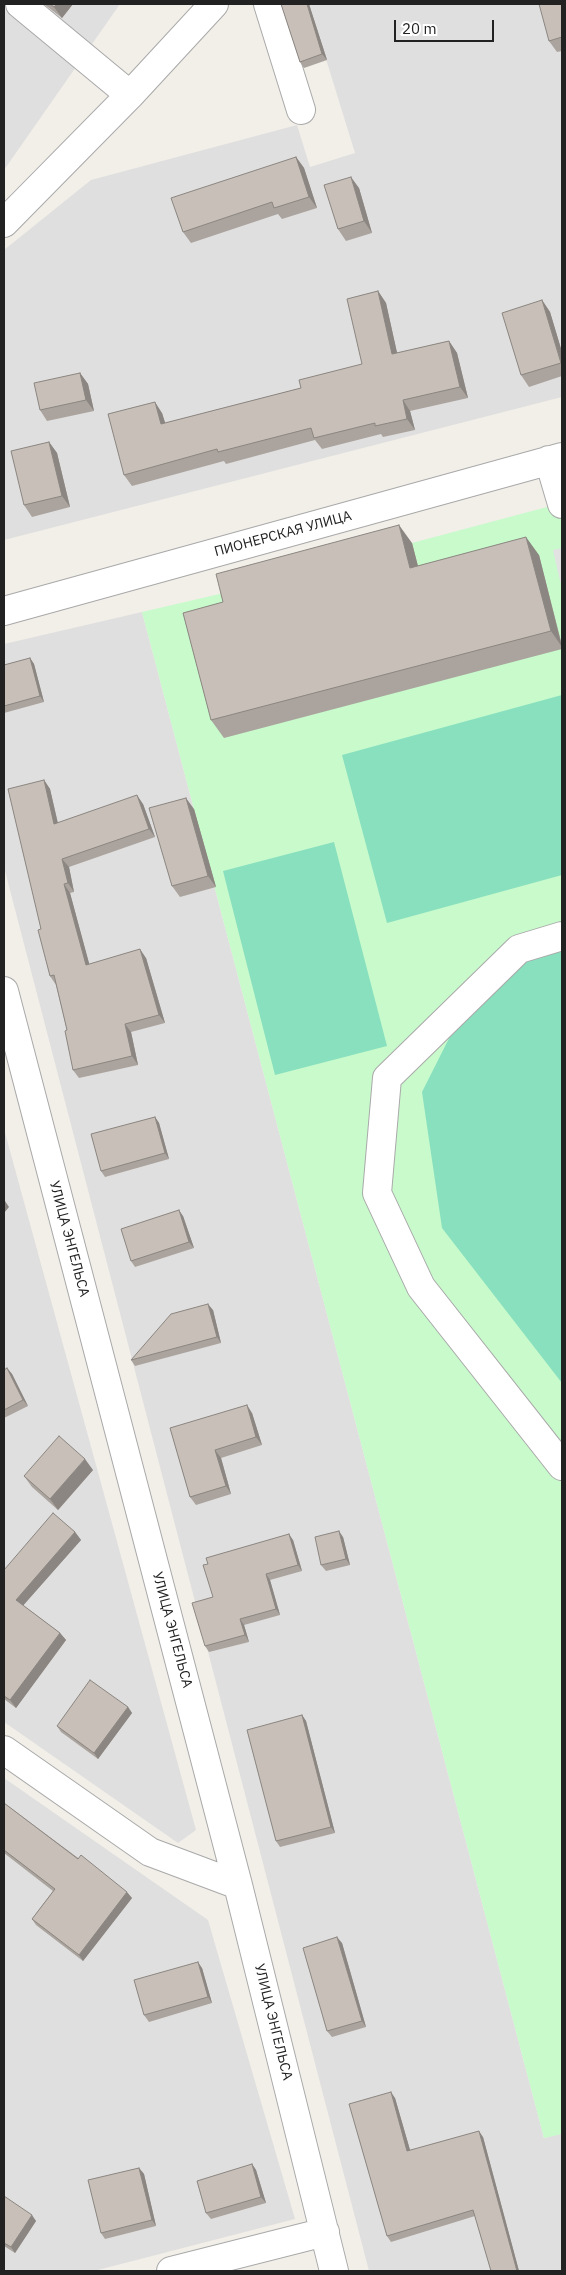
<!DOCTYPE html>
<html>
<head>
<meta charset="utf-8">
<style>
  body { margin:0 }
  #map { position:relative; width:566px; height:2275px; overflow:hidden; background:#f2efe9; font-family:"IBM Plex Sans",sans-serif }
  canvas { display:block }
  .frame { position:absolute; inset:0; border:5px solid #222; pointer-events:none }
  .scale { position:absolute; left:394px; top:20px; width:100px; height:22px; box-sizing:border-box; border:2px solid #222; border-top:0; padding-left:6px; font-size:15px; line-height:18px; white-space:nowrap; color:#222; -webkit-text-stroke:4px #fff; paint-order:stroke }
</style>
</head>
<body>
<div id="map">
<canvas width="566" height="2275"></canvas>
<div class="frame"></div>
<div class="scale">20 m</div>
</div>
<script>
const g = document.querySelector('canvas').getContext('2d');
g.lineJoin = 'round';
function fillPath(path, color) {
  g.fillStyle = color;
  g.fill(path, 'evenodd');
}
function toPath(rows) {
  const path = new Path2D();
  for (const r of rows) {
    path.moveTo(r[0], r[1]);
    for (let i = 2; i < r.length; i += 2) path.lineTo(r[i], r[i + 1]);
  }
  return path;
}
function trace(path, color, width, dash) {
  g.strokeStyle = color;
  g.lineWidth = width;
  g.lineCap = dash ? 'butt' : 'round';
  g.setLineDash(dash || []);
  g.stroke(path);
}
function drawText(font, color, halo, rows, align = 'center') {
  g.font = font + ' "IBM Plex Sans",sans-serif';
  g.lineWidth = 4.5;
  g.setLineDash([]);
  g.textBaseline = 'middle';
  g.strokeStyle = halo;
  g.fillStyle = color;
  for (const [text, x, y, turn = 0] of rows) {
    g.save();
    g.translate(x, y);
    g.rotate((+turn || 0) * Math.PI / 180);
    g.textAlign = isNaN(turn) ? turn : align;
    if (halo) g.strokeText(text, 0, 0);
    g.fillText(text, 0, 0);
    g.restore();
  }
}
fillPath(toPath([
  [4,4,120,4,4,170],
  [309,4,562,4,562,397,4,540,4,250,91,180,297,125,310,167,355,153],
  [142,612,544,2138,562,2133,562,2271,369,2271,4,867,4,644],
  [4,1129,196,1830,178,1843,4,1722],
  [4,1778,208,1920,295,2219,94,2271,4,2271]
]), '#e0dfdf');
fillPath(toPath([
  [562,503,562,2134,544,2138,142,612,228,592]
]), '#c8facc');
fillPath(toPath([
  [562,695,562,875,387,923,342,755],
  [334,842,387,1046,275,1075,223,871],
  [562,938,562,1383,442,1228,422,1092,490,957]
]), '#88e0be');
fillPath(toPath([
  [562,548,562,589,553,550]
]), '#e2e2e2');
const minor = toPath([
  [20,4,130,95],
  [268,4,301,110],
  [4,223,130,95,214,4],
  [549,460,562,504],
  [4,611,562,457],
  [562,936,519,949,387,1078,377,1193,421,1287,562,1466],
  [4,991,238,1885,334,2271],
  [4,1750,150,1852,238,1885],
  [171,2271,325,2232]
]);
trace(minor, '#a9a9a9', 30);
trace(minor, '#fff', 28);
fillPath(toPath([
  [44,4,73,4,62,18],
  [281,4,309,4,327,60,304,68,300,62],
  [562,4,562,51,557,52,549,41],
  [296,157,304,168,317,208,282,219,278,214,191,243,183,232],
  [359,188,372,233,346,241,338,229],
  [378,291,386,303,397,353,449,341,457,353,468,398,410,411,415,430,383,437,381,434,322,449,315,440,226,464,224,461,132,486,124,475,162,413,165,423,301,388,362,364],
  [542,300,550,312,562,352,562,376,529,387,521,375],
  [80,373,88,384,94,411,47,421,40,410],
  [49,442,57,453,70,507,32,517,24,505],
  [412,543,418,566,539,555,562,645,562,649,224,738,211,720,223,602],
  [30,658,34,664,44,702,4,713,4,665],
  [44,780,50,789,58,823,143,804,155,837,69,867,74,892,70,893,89,964,146,958,165,1023,131,1032,138,1065,79,1078,73,1070,67,1030,56,985,50,976,41,929],
  [194,809,216,887,180,897,172,886],
  [155,1117,159,1123,169,1159,105,1177,101,1171],
  [183,1216,194,1248,135,1267,131,1261],
  [213,1310,221,1343,135,1366,131,1360],
  [7,1368,12,1374,28,1406,4,1418,4,1370],
  [252,1413,262,1445,221,1458,231,1494,196,1505,190,1497,170,1428],
  [93,1470,58,1510,32,1487,24,1476],
  [75,1532,81,1540,23,1605,60,1633,66,1640,16,1708,4,1699,4,1570],
  [343,1537,350,1565,326,1571,321,1565],
  [293,1540,302,1571,270,1580,280,1615,244,1625,249,1642,209,1652,205,1646,213,1597],
  [128,1707,132,1713,98,1759,61,1732,57,1726],
  [302,1715,306,1721,335,1833,280,1847,276,1841],
  [4,1803,132,1898,83,1961,36,1925,32,1919,53,1891,4,1853],
  [342,1943,366,2027,332,2037,327,2031],
  [202,1968,212,2003,149,2022,144,2015],
  [395,2098,410,2150,483,2137,519,2271,491,2271,475,2216,391,2242,387,2236],
  [252,2164,256,2170,266,2203,211,2219,206,2213],
  [139,2168,144,2174,156,2226,105,2239,101,2233],
  [4,2196,36,2221,15,2253,4,2246]
]), '#aba49e');
fillPath(toPath([
  [57,4,73,4,62,18,54,7],
  [307,4,309,4,327,60,322,54],
  [296,157,304,168,317,208,309,197],
  [351,177,359,188,372,233,364,221],
  [378,291,386,303,400,366,392,354],
  [542,300,550,312,562,352,562,365],
  [449,341,457,353,468,398,460,387],
  [80,373,88,384,94,411,86,400],
  [403,400,410,411,415,430,407,419],
  [155,402,162,413,169,435,161,424],
  [49,442,57,453,70,507,62,496],
  [399,525,412,543,423,586,410,568],
  [526,537,539,555,562,647,551,631],
  [30,658,34,664,44,702,40,696],
  [44,780,50,789,60,833,54,824],
  [137,795,143,804,155,837,149,829],
  [186,798,194,809,216,887,208,876],
  [62,859,69,867,74,892,68,883],
  [64,884,70,893,92,974,86,965],
  [140,949,146,958,165,1023,159,1015],
  [125,1024,131,1032,138,1065,132,1056],
  [155,1117,159,1123,169,1159,165,1153],
  [5,1201,9,1207,4,1213,4,1202],
  [179,1210,183,1216,194,1248,189,1242],
  [208,1304,213,1310,221,1343,217,1337],
  [7,1368,12,1374,28,1406,23,1400],
  [247,1405,252,1413,262,1445,256,1437],
  [215,1450,221,1458,231,1494,226,1486],
  [85,1459,93,1470,58,1510,50,1499],
  [339,1531,343,1537,350,1565,346,1559],
  [75,1532,81,1540,21,1608,16,1600],
  [289,1534,293,1540,302,1571,298,1565],
  [266,1574,270,1580,280,1615,276,1609],
  [240,1619,244,1625,249,1642,245,1635],
  [60,1633,66,1640,16,1708,10,1700],
  [128,1707,132,1713,98,1759,94,1753],
  [302,1715,306,1721,335,1833,331,1827],
  [127,1892,132,1898,83,1961,79,1955],
  [337,1937,342,1943,366,2027,362,2021],
  [198,1962,202,1968,212,2003,208,1997],
  [391,2092,395,2098,412,2157,407,2151],
  [479,2131,483,2137,519,2271,517,2271],
  [252,2164,256,2170,266,2203,261,2197],
  [139,2168,144,2174,156,2226,152,2220],
  [32,2215,36,2221,15,2253,11,2247]
]), '#8b8681');
const building = toPath([
  [50,4,57,4,54,7,50,4],
  [281,4,307,4,322,54,300,62,281,4],
  [539,4,562,4,562,37,549,41,539,4],
  [296,157,309,197,274,208,272,202,183,232,171,198,296,157],
  [351,177,364,221,338,229,324,185,351,177],
  [378,291,392,354,449,341,460,387,403,400,407,419,375,426,375,423,314,438,311,428,218,452,217,449,124,475,108,414,155,402,161,424,301,388,299,380,362,364,347,299,378,291],
  [542,300,561,363,521,375,502,313,542,300],
  [80,373,86,400,40,410,34,383,80,373],
  [49,442,62,496,24,505,11,451,49,442],
  [399,525,410,568,526,537,551,631,211,720,183,613,223,602,216,574,399,525],
  [30,658,40,696,4,706,4,665,30,658],
  [44,780,54,824,137,795,149,829,62,859,68,883,64,884,86,965,140,949,159,1015,125,1024,132,1056,73,1070,65,1031,67,1030,54,975,50,976,38,930,41,929,8,789,44,780],
  [186,798,208,876,172,886,149,808,186,798],
  [155,1117,165,1153,101,1171,91,1134,155,1117],
  [179,1210,189,1242,131,1261,121,1229,179,1210],
  [208,1304,217,1337,131,1360,171,1314,208,1304],
  [7,1368,23,1400,4,1410,4,1370,7,1368],
  [247,1405,256,1437,215,1450,226,1486,190,1497,170,1428,247,1405],
  [59,1436,85,1459,50,1499,24,1476,59,1436],
  [53,1513,75,1532,16,1600,60,1633,10,1700,4,1696,4,1570,53,1513],
  [339,1531,346,1559,321,1565,315,1537,339,1531],
  [289,1534,298,1565,266,1574,276,1609,240,1619,245,1635,205,1646,192,1603,213,1597,203,1565,208,1564,206,1558,289,1534],
  [90,1680,128,1707,94,1753,57,1726,90,1680],
  [302,1715,331,1827,276,1841,247,1730,302,1715],
  [4,1803,78,1859,81,1855,127,1892,79,1955,32,1919,55,1889,4,1850,4,1803],
  [337,1937,362,2021,327,2031,303,1948,337,1937],
  [198,1962,208,1997,144,2015,134,1980,198,1962],
  [391,2092,407,2151,479,2131,517,2271,491,2271,473,2210,387,2236,349,2104,391,2092],
  [252,2164,261,2197,206,2213,197,2181,252,2164],
  [139,2168,152,2220,101,2233,88,2180,139,2168],
  [4,2196,32,2215,11,2247,4,2243,4,2196]
]);
fillPath(building, '#c7bfb8');
trace(building, '#8b8681', 1);
drawText('14px', '#222', '#fff', [
  ["ПИОНЕРСКАЯ УЛИЦА",283,534,-15],
  ["УЛИЦА ЭНГЕЛЬСА",69,1239,75],
  ["УЛИЦА ЭНГЕЛЬСА",172,1630,75],
  ["УЛИЦА ЭНГЕЛЬСА",273,2022,76]
]);
</script>
</body>
</html>
